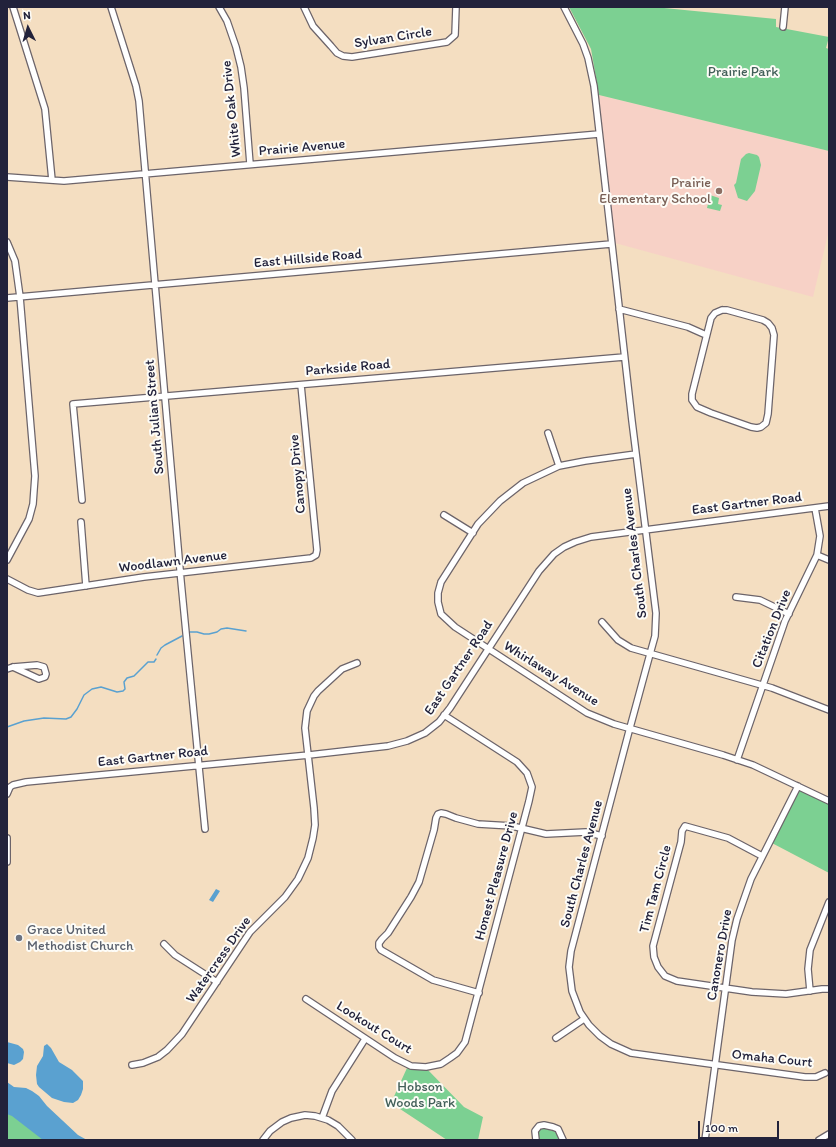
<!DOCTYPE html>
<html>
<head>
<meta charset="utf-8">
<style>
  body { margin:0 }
  #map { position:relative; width:836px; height:1147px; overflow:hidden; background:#f4dec1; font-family:Itim,sans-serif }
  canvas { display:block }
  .frame { position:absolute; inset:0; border:8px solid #22223b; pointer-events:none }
  .north { position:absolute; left:8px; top:8px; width:40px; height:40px; -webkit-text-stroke:3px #fdfcf7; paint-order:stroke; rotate:355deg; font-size:11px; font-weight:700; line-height:16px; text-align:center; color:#22223b }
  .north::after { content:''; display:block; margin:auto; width:14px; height:18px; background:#22223b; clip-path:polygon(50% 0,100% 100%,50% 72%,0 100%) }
  .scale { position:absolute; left:698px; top:1121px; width:81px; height:18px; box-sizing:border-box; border:2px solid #22223b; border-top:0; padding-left:5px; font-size:12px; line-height:14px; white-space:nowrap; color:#22223b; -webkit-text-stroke:3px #fdfcf7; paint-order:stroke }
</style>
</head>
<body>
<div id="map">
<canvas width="836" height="1147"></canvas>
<div class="frame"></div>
<div class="north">N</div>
<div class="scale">100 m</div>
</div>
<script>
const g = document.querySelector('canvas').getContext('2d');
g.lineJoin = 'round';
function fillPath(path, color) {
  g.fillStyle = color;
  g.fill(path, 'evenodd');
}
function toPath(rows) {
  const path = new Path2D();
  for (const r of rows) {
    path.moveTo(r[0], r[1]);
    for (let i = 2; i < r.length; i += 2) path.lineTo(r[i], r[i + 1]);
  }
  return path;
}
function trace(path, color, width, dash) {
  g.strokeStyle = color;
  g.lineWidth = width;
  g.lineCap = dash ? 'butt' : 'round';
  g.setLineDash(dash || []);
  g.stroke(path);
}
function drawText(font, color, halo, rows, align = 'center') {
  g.font = font + ' Itim,sans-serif';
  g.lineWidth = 4;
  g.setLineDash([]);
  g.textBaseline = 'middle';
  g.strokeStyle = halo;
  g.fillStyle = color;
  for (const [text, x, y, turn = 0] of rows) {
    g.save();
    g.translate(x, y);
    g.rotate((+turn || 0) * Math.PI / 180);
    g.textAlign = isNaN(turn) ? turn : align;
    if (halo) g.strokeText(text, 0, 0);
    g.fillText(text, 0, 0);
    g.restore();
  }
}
fillPath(toPath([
  [599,95,829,151,829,230,813,297,615,243]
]), '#f7d1c6');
fillPath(toPath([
  [569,7,654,7,776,19,776,27,829,37,826,48,829,49,829,151,599,95,591,49],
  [749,153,757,155,759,157,761,165,755,191,747,201,738,198,734,185,736,183,741,159,746,154],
  [710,195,719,198,718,204,722,205,720,211,707,208],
  [798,787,829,802,829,873,770,842],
  [407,1068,414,1070,428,1070,464,1107,483,1117,478,1140,447,1140,391,1103],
  [7,1102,63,1140,8,1140],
  [540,1128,543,1128,556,1132,559,1140,539,1140,537,1136,537,1132]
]), '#7cd092');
fillPath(toPath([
  [216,889,220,891,213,902,209,900],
  [7,1042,18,1045,23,1049,24,1052,23,1059,20,1062,14,1065,7,1063],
  [47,1044,51,1048,59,1062,72,1070,83,1081,83,1089,81,1095,78,1100,73,1103,64,1102,52,1098,39,1087,37,1084,36,1075,37,1066,43,1056,44,1046],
  [7,1082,14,1087,26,1088,32,1091,39,1096,47,1106,78,1135,87,1140,43,1140,12,1116,7,1114]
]), '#5aa1d0');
trace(toPath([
  [190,632,197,632,204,634,209,634,217,632,221,629,227,628,246,631],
  [157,655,161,648,165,645,182,636],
  [7,727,24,721,44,718,66,719,71,717,77,709,84,695,92,689,101,687,117,692,123,691,125,689,124,682,127,678,134,676,148,662,154,662,156,659]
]), '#5aa1d0', 1.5);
const street = toPath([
  [13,7,45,109,52,180],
  [111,7,136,86,139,101,181,581,205,829],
  [219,7,227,21,236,47,241,67,244,88,250,164],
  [304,7,313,26,331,46,337,53,343,56,352,57,447,42,455,35,456,7],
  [564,7,583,44,588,58,594,86,632,421,656,613,655,636,650,654,628,735,571,951,569,967,572,991,580,1012,589,1025,600,1036,611,1044,631,1053,805,1077,816,1077,825,1073],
  [783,27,785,7],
  [7,177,64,181,599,134],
  [7,242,15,261,20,297,35,476,33,504,29,519,7,560],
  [7,298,611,244],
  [619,309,688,327,706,335],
  [722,310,727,310,763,320,768,323,772,328,774,335,768,414,766,423,761,427,757,428,751,427,711,413,697,407,692,400,692,394,711,318,715,313,722,310],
  [548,433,559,466],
  [636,454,585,461,559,466,523,483,500,501,478,524,441,582,438,593,438,602,441,614,455,627,587,713,614,724,723,755,753,765,829,801],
  [82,500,73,404,624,357],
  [444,515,473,533],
  [81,522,86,586],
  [817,555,829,560],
  [7,579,28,590,38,593,144,577,311,558,316,555,317,550,301,385],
  [736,597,760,600,789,614],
  [602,622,618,640,631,648,772,688,829,710],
  [7,669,13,667,37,665,44,667,46,674,45,677,39,679,13,667],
  [737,760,785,621,817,555,820,536,815,508],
  [7,794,10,787,13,785,26,782,309,755,388,746,407,741,425,733,439,722,450,708,539,571,554,554,564,547,575,542,591,537,829,506],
  [7,838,7,862],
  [762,856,728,838,685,826,682,831,681,842,653,946,654,957,658,967,665,976,677,981,752,992,786,994,822,989,829,989],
  [164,944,175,955,217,982],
  [810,991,808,969,810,950,829,902],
  [479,993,433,980,381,950,379,947,379,943,382,939,388,933,411,897,419,882,434,830,436,818,438,814,441,813,446,814,456,818,478,824,512,826,546,834,586,832,602,836],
  [306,999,395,1058,411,1066,426,1067,441,1064,450,1058,457,1053,465,1042,529,801,532,787,527,773,517,762,444,715],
  [556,1038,584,1019],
  [132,1065,143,1063,158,1057,167,1050,182,1034,250,932,285,897,298,879,308,858,313,838,315,825,314,808,305,728,307,711,314,696,318,691,342,669,357,663],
  [322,1118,332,1091,365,1039],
  [263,1140,270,1131,282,1122,291,1118,305,1115,315,1116,328,1120,338,1126,352,1140],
  [536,1140,535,1131,539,1126,544,1125,553,1127,558,1129,563,1140],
  [705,1140,732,940,737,919,751,879,798,786],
  [819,1140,829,1134]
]);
trace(street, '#6c646a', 8);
trace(street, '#fff', 5.5);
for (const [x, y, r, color] of [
  [719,191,4,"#8d6e63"],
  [19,938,4,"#6b7280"]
]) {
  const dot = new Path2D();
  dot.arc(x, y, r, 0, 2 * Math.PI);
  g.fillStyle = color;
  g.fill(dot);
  trace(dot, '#fdfcf7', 1.5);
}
drawText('14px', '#22223b', '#fdfcf7', [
  ["Sylvan Circle",393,38,-9],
  ["White Oak Drive",232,109,-96],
  ["Prairie Avenue",302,148,-5],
  ["East Hillside Road",308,259,-5],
  ["Parkside Road",348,368,-5],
  ["South Julian Street",155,417,-95],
  ["Canopy Drive",298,474,-95],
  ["East Gartner Road",747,504,-7],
  ["South Charles Avenue",635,553,-97],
  ["Woodlawn Avenue",173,562,-7],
  ["Citation Drive",772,629,-68],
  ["East Gartner Road",459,668,-56],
  ["Whirlaway Avenue",551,674,32],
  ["East Gartner Road",153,757,-6],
  ["South Charles Avenue",582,864,-75],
  ["Honest Pleasure Drive",497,876,-75],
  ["Tim Tam Circle",656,889,-75],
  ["Canonero Drive",720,955,-80],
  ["Watercress Drive",219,960,-55],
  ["Lookout Court",374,1028,32],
  ["Omaha Court",772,1059,6]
]);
drawText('14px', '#425f59', '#fdfcf7', [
  ["Prairie Park",743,72],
  ["Hobson",420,1087],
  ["Woods Park",420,1103]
]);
drawText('14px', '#785e54', '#fdfcf7', [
  ["Prairie",711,183],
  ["Elementary School",711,199]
], 'right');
drawText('14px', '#5b616d', '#fdfcf7', [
  ["Grace United",27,930],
  ["Methodist Church",27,946]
], 'left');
</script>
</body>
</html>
